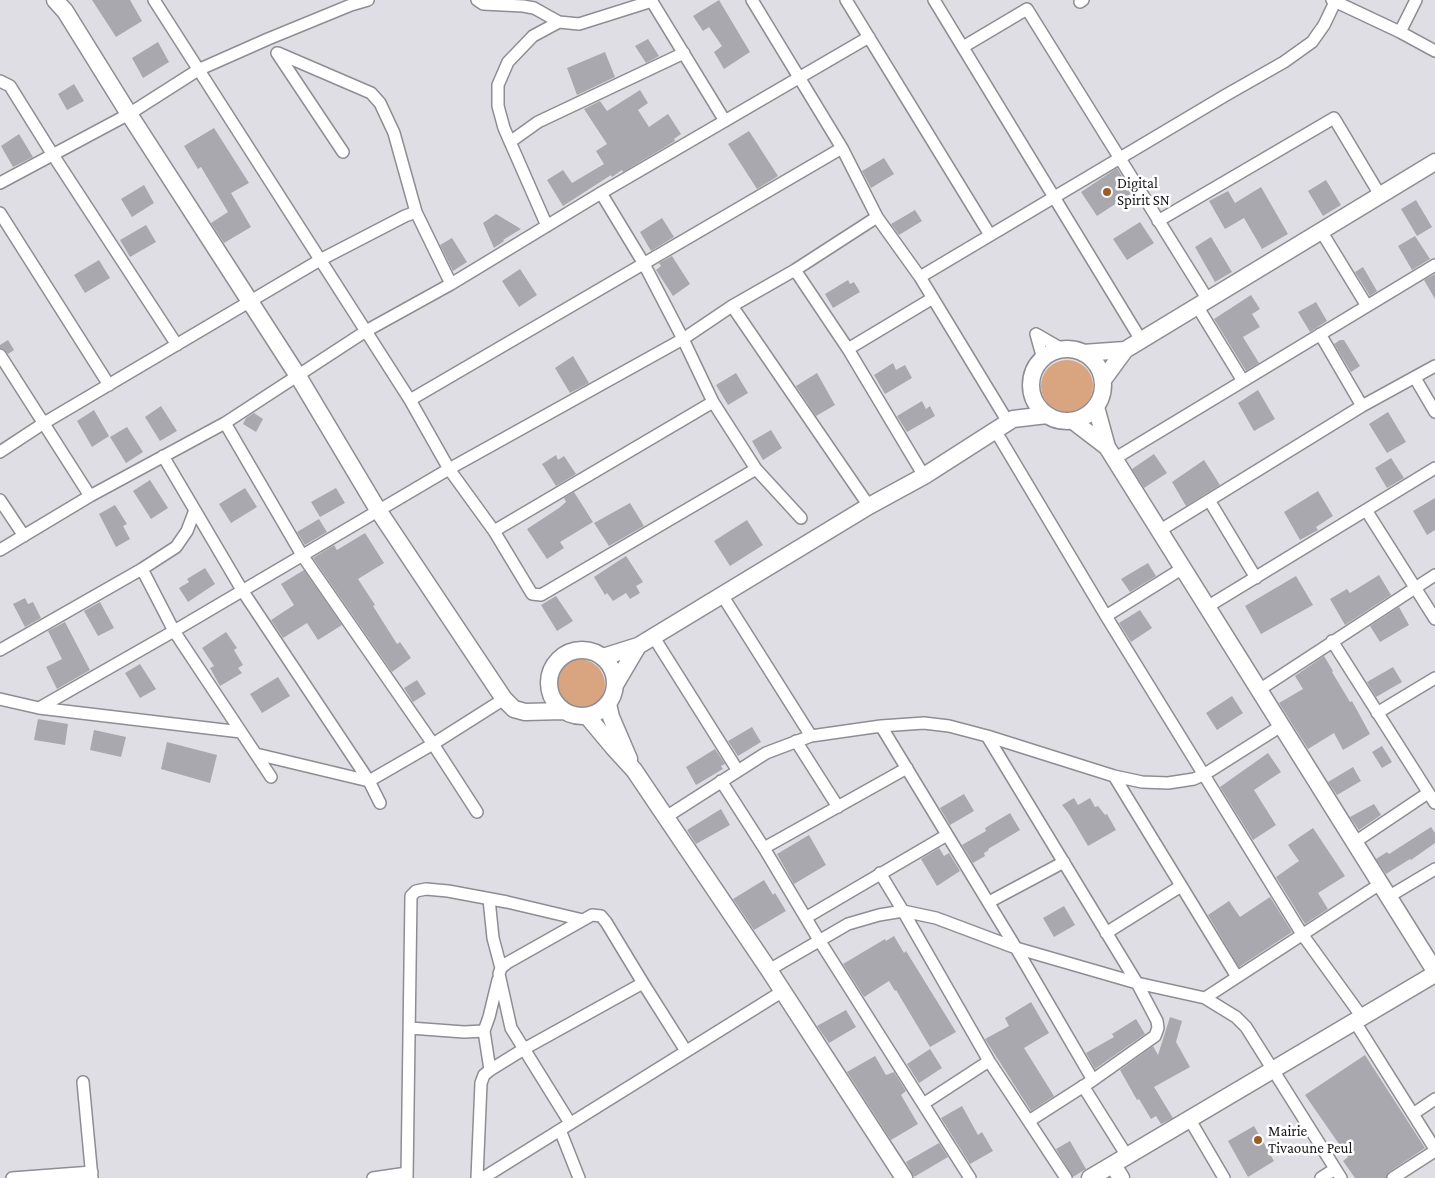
<!DOCTYPE html>
<html>
<head>
<meta charset="utf-8">
<style>
  body { margin:0 }
  canvas { display:block; background:#dfdee5 }
</style>
</head>
<body>
<canvas width="1435" height="1178"></canvas>
<script>
const g = document.querySelector('canvas').getContext('2d');
g.lineJoin = 'round';
function fillPath(path, color) {
  g.fillStyle = color;
  g.fill(path, 'evenodd');
}
function toPath(rows) {
  const path = new Path2D();
  for (const r of rows) {
    if (r.length === 3) {
      path.moveTo(r[0] + r[2], r[1]);
      path.arc(r[0], r[1], r[2], 0, 2 * Math.PI);
      continue;
    }
    path.moveTo(r[0], r[1]);
    for (let i = 2; i < r.length; i += 2) path.lineTo(r[i], r[i + 1]);
  }
  return path;
}
function trace(path, color, width, dash) {
  g.strokeStyle = color;
  g.lineWidth = width;
  g.lineCap = dash ? 'butt' : 'round';
  g.setLineDash(dash || []);
  g.stroke(path);
}
function drawText(font, color, halo, rows, align = 'center') {
  g.font = font + ' "Crimson Pro",serif';
  g.lineWidth = 5;
  g.setLineDash([]);
  g.textBaseline = 'middle';
  g.strokeStyle = halo;
  g.fillStyle = color;
  for (const [text, x, y, turn = 0] of rows) {
    g.save();
    g.translate(x, y);
    g.rotate((+turn || 0) * Math.PI / 180);
    g.textAlign = isNaN(turn) ? turn : align;
    if (halo) g.strokeText(text, 0, 0);
    g.fillText(text, 0, 0);
    g.restore();
  }
}
fillPath(toPath([
  [1067,386,26],
  [579,685,26]
]), '#d9a580');
fillPath(toPath([
  [92,0,130,0,142,21,116,37],
  [719,0,750,52,724,69,714,52,722,46,709,27,703,31,693,16],
  [648,39,659,56,646,63,635,46],
  [158,42,169,62,143,78,132,58],
  [605,52,615,77,577,95,567,68],
  [74,84,84,101,67,110,58,94],
  [640,90,648,103,638,110,649,127,668,114,681,134,674,139,675,141,670,144,623,172,622,170,612,177,611,175,563,206,547,180,563,170,572,183,604,164,596,151,607,144,584,109,600,101,607,111],
  [214,128,249,183,231,193,251,227,224,243,211,223,228,212,201,167,198,169,184,146],
  [749,131,778,176,757,189,728,144],
  [19,134,33,157,13,167,1,146],
  [884,158,894,174,871,188,862,171],
  [1117,168,1132,193,1097,216,1081,192],
  [1326,180,1341,205,1323,216,1308,191],
  [144,185,154,203,132,217,121,199],
  [1261,187,1288,234,1262,249,1244,218,1225,229,1209,201,1228,191,1235,203],
  [1416,200,1432,227,1417,236,1401,209],
  [915,210,922,221,899,235,891,224],
  [496,214,521,229,503,240,504,241,494,248,483,223],
  [662,218,674,237,651,251,640,232],
  [1140,222,1154,243,1127,260,1113,239],
  [146,225,156,242,130,257,120,240],
  [1415,236,1430,259,1412,270,1398,246],
  [1211,237,1232,272,1215,282,1195,247],
  [452,238,467,262,453,271,440,245],
  [672,256,690,284,673,296,656,270,661,266,659,263],
  [99,260,110,278,85,293,74,275],
  [1363,267,1377,291,1370,296,1355,272],
  [520,269,537,295,519,307,502,281],
  [1435,274,1435,299,1424,280],
  [848,280,850,284,854,282,860,292,833,308,825,294],
  [1251,295,1260,309,1252,314,1260,327,1243,337,1259,363,1246,371,1214,319],
  [1316,302,1327,321,1310,332,1298,312],
  [8,340,14,350,8,354,4,349,0,348,0,345],
  [1340,340,1344,340,1360,366,1351,372,1334,344],
  [573,356,589,383,570,393,555,368],
  [893,363,896,370,905,365,912,378,885,394,874,375],
  [736,373,748,393,728,405,716,385],
  [817,373,835,405,816,416,796,386],
  [1258,390,1275,419,1254,431,1238,403],
  [922,401,926,409,930,406,935,416,907,432,897,416],
  [161,406,177,431,160,441,145,417],
  [94,410,109,436,92,447,77,421],
  [1388,412,1406,442,1387,453,1369,424],
  [254,413,263,419,256,432,243,424,246,418],
  [127,427,143,452,126,463,110,437],
  [771,430,782,448,763,460,752,441],
  [1154,454,1167,473,1144,488,1132,469],
  [556,455,558,460,564,456,576,474,556,486,542,464],
  [1391,458,1404,478,1387,488,1375,468],
  [1204,460,1220,485,1186,506,1172,482],
  [150,480,168,508,151,519,133,491],
  [245,488,257,507,231,523,219,504],
  [336,488,345,503,320,517,311,502],
  [1318,491,1333,516,1316,527,1318,530,1300,540,1284,512],
  [574,492,593,522,560,542,564,548,547,559,527,529,559,508,566,502,564,498],
  [1435,498,1435,530,1427,535,1413,511],
  [630,503,644,526,609,546,594,523],
  [115,505,127,524,123,526,130,539,116,547,99,514],
  [319,519,327,532,305,545,297,532],
  [747,520,763,545,730,566,714,541],
  [365,533,384,563,358,579,375,605,373,606,397,644,400,642,411,658,392,672,313,558,334,545,337,550],
  [626,556,643,582,636,586,640,593,630,599,626,593,613,601,607,593,605,595,594,577],
  [1148,563,1156,576,1130,592,1121,579],
  [205,568,215,584,188,602,179,588,189,582,187,579],
  [304,570,342,625,318,640,307,623,283,638,271,620,294,605,281,584],
  [1379,575,1391,595,1345,625,1330,599,1347,589,1350,593],
  [1296,576,1313,605,1261,634,1245,606],
  [556,596,573,621,557,631,541,605],
  [25,598,28,604,33,602,41,618,25,627,13,604],
  [100,602,114,628,98,636,84,611],
  [1399,607,1409,625,1380,642,1370,626],
  [1140,610,1152,628,1131,642,1119,623],
  [65,622,90,670,57,689,46,667,62,659,48,631],
  [226,632,237,648,234,650,243,665,238,668,242,673,220,686,210,668,214,666,202,648],
  [1324,656,1333,671,1332,672,1350,702,1352,701,1370,734,1343,750,1334,733,1308,749,1279,703,1303,689,1295,676],
  [140,664,156,689,140,698,125,673],
  [1393,667,1402,682,1376,697,1367,682],
  [278,677,290,696,262,713,250,694],
  [417,680,426,694,413,702,404,688],
  [1232,696,1243,713,1217,730,1206,713],
  [38,719,68,724,65,745,34,740],
  [752,727,761,742,738,756,728,741],
  [94,730,126,737,121,757,90,750],
  [167,742,217,755,210,783,161,769],
  [1382,746,1392,762,1382,768,1372,752],
  [715,749,725,764,721,766,723,769,696,785,686,767],
  [1268,753,1281,772,1254,790,1276,825,1253,840,1220,787],
  [1353,767,1361,781,1337,795,1328,782],
  [964,794,974,811,950,825,940,808],
  [1074,798,1078,805,1090,798,1095,807,1098,806,1105,815,1107,814,1116,830,1088,846,1069,814,1062,805],
  [1374,804,1381,815,1359,830,1350,817],
  [721,809,730,825,696,844,687,830],
  [1010,813,1020,830,988,849,989,850,984,853,985,856,973,863,962,845,986,831,985,828],
  [1431,827,1435,833,1435,843,1411,860,1410,859,1386,874,1376,859,1387,852,1389,854],
  [1313,828,1345,876,1318,893,1328,909,1305,924,1276,877,1299,861,1288,845],
  [809,835,826,865,794,884,777,854],
  [939,848,944,856,949,853,960,871,937,886,921,859],
  [764,880,773,895,775,893,786,911,754,930,733,899],
  [1270,897,1292,932,1239,967,1208,915,1229,901,1240,917],
  [1064,906,1075,925,1054,937,1043,918],
  [894,936,904,953,906,951,956,1032,930,1047,896,990,895,991,889,981,864,997,843,964,885,939,886,941],
  [1031,1002,1049,1033,1024,1048,1054,1096,1031,1111,985,1039,1009,1026,1005,1018],
  [846,1010,856,1027,829,1043,817,1026],
  [1170,1017,1182,1021,1176,1042,1190,1067,1154,1087,1173,1118,1161,1124,1156,1116,1151,1119,1139,1099,1137,1100,1120,1070,1153,1046,1158,1055],
  [1136,1019,1145,1034,1095,1069,1086,1053,1114,1037,1112,1034],
  [930,1049,942,1068,919,1083,907,1064],
  [1365,1055,1425,1148,1389,1172,1386,1178,1355,1178,1343,1161,1348,1157,1305,1095],
  [875,1056,886,1075,894,1072,906,1091,901,1095,918,1124,891,1140,847,1072],
  [962,1106,978,1135,982,1132,993,1151,970,1164,941,1118],
  [1254,1126,1274,1161,1248,1177,1228,1141],
  [1070,1141,1086,1169,1073,1177,1056,1149],
  [939,1143,948,1157,914,1177,906,1162]
]), '#a9a8ae');
const street = toPath([
  [154,0,410,400,449,469,494,531,532,594,541,595,756,469],
  [477,0,483,4,523,6,534,8,559,22,579,24,652,1],
  [651,0,725,121],
  [752,0,842,148,877,217,920,277,1008,422],
  [846,0,990,235],
  [934,0,1141,340],
  [1332,0,1400,32],
  [1416,0,1400,32,1435,51],
  [1080,2,1083,0],
  [963,47,1027,9,1208,300],
  [277,53,343,152],
  [278,53,371,93,380,103,394,133,416,212,451,284],
  [0,81,10,86,53,155,177,345],
  [510,142,538,122,684,53],
  [0,183,129,114,198,70,268,39,351,5,368,0],
  [601,193,644,264,683,339,713,402,756,469,801,518],
  [0,213,109,385],
  [1158,221,1334,118,1380,195],
  [547,226,504,128,498,106,498,85,508,62,533,36,559,22],
  [1321,231,1367,306],
  [795,270,848,349,924,476],
  [920,277,1226,95,1284,62,1312,42,1324,25,1336,0],
  [732,306,869,506],
  [1197,306,1243,381],
  [1036,334,1062,349],
  [1036,334,1043,359],
  [1320,334,1362,406],
  [848,349,933,298],
  [0,355,90,496],
  [1415,378,1435,412],
  [410,400,842,148],
  [225,423,302,555,433,744,477,812],
  [995,430,1106,616,1302,934,1362,1017],
  [0,452,44,423,320,260,405,216,416,212],
  [163,456,242,590,369,781,380,803],
  [1114,459,1435,265],
  [0,500,24,536],
  [1209,500,1256,578],
  [1366,510,1435,619],
  [494,531,713,402],
  [1159,531,1362,406,1435,366],
  [0,550,90,496,225,423,366,331,451,284,601,193,869,37],
  [142,569,174,631,271,777],
  [722,595,811,736],
  [1207,607,1435,468],
  [1106,616,1183,568],
  [653,636,738,771],
  [1332,641,1435,803],
  [0,650,142,569,176,547,187,531,195,510],
  [1259,690,1435,575],
  [0,699,39,708,241,732],
  [39,708,174,631,449,469,683,339,732,306,795,270,877,217],
  [1377,713,1435,678],
  [881,726,1016,948,1093,1080],
  [987,736,1137,983,1157,1021,1158,1028,1155,1036,1093,1080,1029,1121],
  [796,741,838,807],
  [256,754,369,781,433,744,504,699],
  [1114,776,1237,977],
  [721,781,764,848,819,940,970,1178],
  [666,817,766,753,811,736,881,726,924,723,949,726,987,736,1114,776,1142,782,1168,783,1194,779,1205,774,1281,726],
  [1355,842,1428,793],
  [764,848,907,768],
  [880,873,903,911,989,1061,1066,1178],
  [1388,897,1435,869],
  [489,899,493,938,501,968],
  [989,902,1064,862],
  [807,917,947,835],
  [1106,933,1181,886],
  [769,970,848,924,879,915,903,911,936,918,1016,948,1137,983,1205,998,1236,1017,1246,1027,1341,1178],
  [1205,998,1380,884],
  [1355,1022,1435,1149],
  [410,1028,464,1032,484,1031,490,1070],
  [484,1031,489,1017,498,980],
  [83,1082,92,1178],
  [1083,1086,1127,1156],
  [923,1104,989,1061],
  [1413,1114,1435,1099],
  [1190,1120,1224,1178],
  [570,1123,511,1028,499,974,501,968,507,963,592,915,601,916,606,922,643,983,686,1051],
  [560,1130,579,1178],
  [12,1178,92,1172],
  [373,1178,407,1173],
  [407,1178,411,896,416,891,426,889,448,891,507,902,583,920],
  [477,1178,481,1083,484,1075,490,1070,524,1049,643,983],
  [483,1178,783,991],
  [1321,1178,1335,1169],
  [1393,1178,1435,1151]
]);
const secondary = toPath([
  [55,0,65,11,129,114,298,376,378,510,504,699,514,709,525,712,563,711],
  [1067,385,36],
  [1083,353,1125,350],
  [1103,380,1125,350,1435,162],
  [1096,407,1107,447,1435,971],
  [1073,421,1107,447],
  [582,683,33],
  [603,657,638,646,869,506,924,476,1013,419,1047,415],
  [615,685,638,646],
  [608,704,611,717,629,759],
  [587,716,613,747,634,770,769,970,904,1178],
  [1113,1165,1121,1178],
  [1090,1178,1435,974]
]);
trace(street, '#8e8d93', 14);
trace(secondary, '#8e8d93', 19);
trace(street, '#fff', 11);
trace(secondary, '#fff', 16);
for (const [x, y, r, color] of [
  [1107,192,5,"#9c5c26"],
  [1258,1140,5,"#9c5c26"]
]) {
  const dot = new Path2D();
  dot.arc(x, y, r, 0, 2 * Math.PI);
  g.fillStyle = color;
  g.fill(dot);
  trace(dot, '#fff', 2);
}
drawText('15px', '#171619', '#fff', [
  ["Digital",1117,183],
  ["Spirit SN",1117,200],
  ["Mairie",1268,1131],
  ["Tivaoune Peul",1268,1148]
], 'left');
</script>
</body>
</html>
